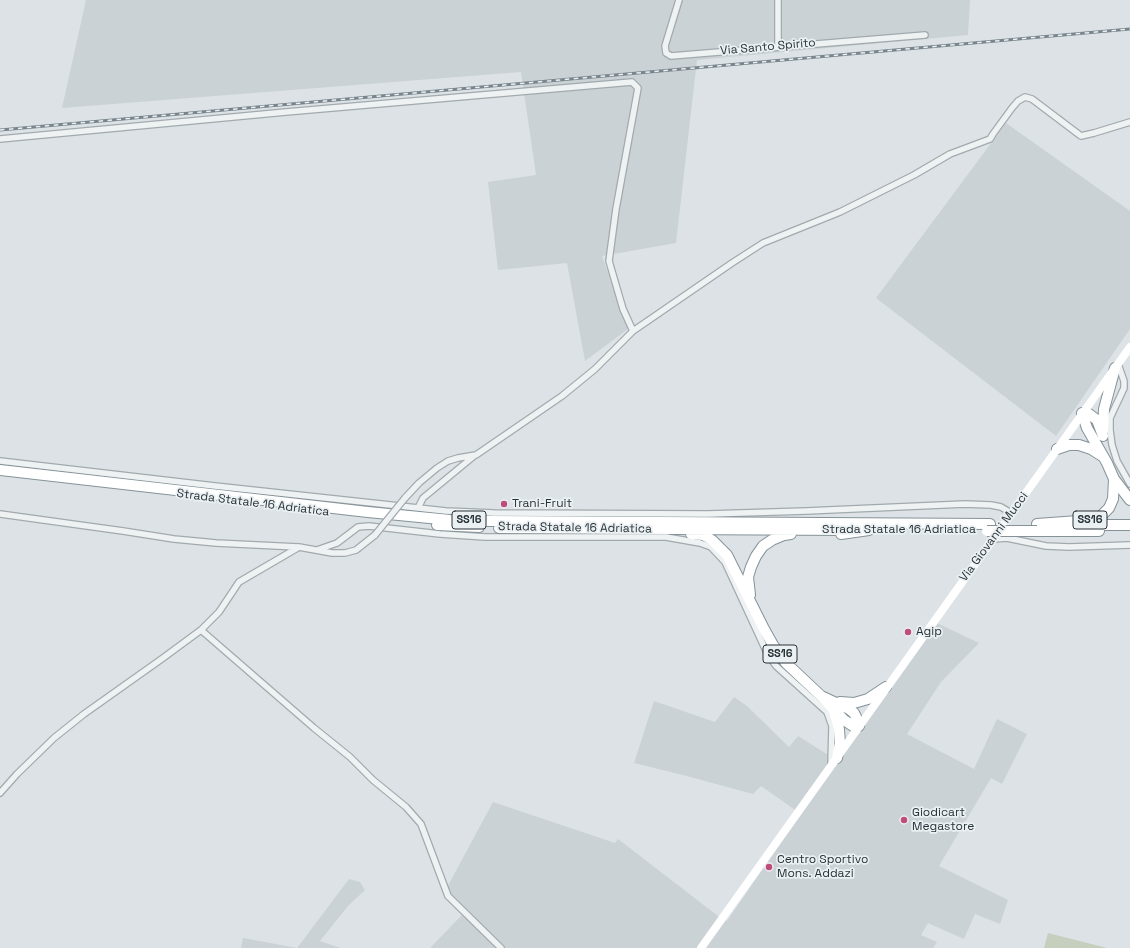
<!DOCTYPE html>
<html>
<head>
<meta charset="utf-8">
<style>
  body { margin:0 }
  canvas { display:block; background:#dce2e5 }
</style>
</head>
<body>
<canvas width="1130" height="948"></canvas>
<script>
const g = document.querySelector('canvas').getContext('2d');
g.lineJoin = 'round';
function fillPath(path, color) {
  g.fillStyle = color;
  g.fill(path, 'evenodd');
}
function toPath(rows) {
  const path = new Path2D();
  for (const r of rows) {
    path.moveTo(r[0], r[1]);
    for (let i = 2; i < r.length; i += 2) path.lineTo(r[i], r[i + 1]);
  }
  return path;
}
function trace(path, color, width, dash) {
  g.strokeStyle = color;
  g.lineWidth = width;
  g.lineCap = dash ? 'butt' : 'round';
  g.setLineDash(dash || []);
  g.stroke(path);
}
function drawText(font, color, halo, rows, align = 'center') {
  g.font = font + ' "Space Grotesk",sans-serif';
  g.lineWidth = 3.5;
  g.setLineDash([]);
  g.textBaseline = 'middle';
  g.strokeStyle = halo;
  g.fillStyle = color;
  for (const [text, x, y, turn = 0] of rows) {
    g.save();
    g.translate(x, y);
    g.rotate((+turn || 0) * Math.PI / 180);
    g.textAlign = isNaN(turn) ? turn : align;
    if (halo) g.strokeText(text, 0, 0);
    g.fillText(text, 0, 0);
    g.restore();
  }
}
fillPath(toPath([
  [86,0,970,0,968,35,697,60,676,243,602,256,628,329,585,361,567,263,498,270,488,182,536,175,521,72,62,108],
  [1006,123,1130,211,1130,329,1056,436,876,298],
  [937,623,979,643,941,682,907,734,974,769,997,719,1027,734,1002,784,991,778,939,866,1008,900,1000,924,975,914,964,939,928,923,921,935,937,942,933,948,430,948,462,915,444,893,493,802,615,843,618,839,718,916,727,921,801,814,761,786,753,794,683,775,634,763,654,701,715,722,734,697,747,706,789,747,798,736,838,761],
  [349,879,360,882,365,890,348,906,320,941,340,948,241,948,243,938,297,948]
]), '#cbd2d5');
fillPath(toPath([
  [1048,933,1107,948,1044,948]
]), '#c6cebe');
const street = toPath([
  [679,0,665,46,666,53,671,56,925,35],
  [778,46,778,0],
  [0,139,286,112,632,82,638,88,616,209,609,261,623,309,633,331],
  [1118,364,1124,381,1124,388,1110,418,1110,430,1112,445,1117,461,1130,484],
  [0,461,215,486,446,511,494,513,708,514,806,511,965,504,991,505,1001,507,1011,513],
  [405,498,419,483,437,468,448,461,458,458,476,455,562,396,595,369,633,331,732,263,763,243,840,212,914,175,950,154,990,139,993,134,1012,108,1018,101,1025,97,1032,99,1081,136,1094,133,1130,122],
  [418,508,423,498,474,456],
  [0,514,123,531,174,539,216,543,298,547],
  [993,539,1007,538,1046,546,1069,547,1130,545],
  [317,550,337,543,358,527,369,526,440,534,485,537,666,537,700,543,711,547,725,562,768,655,776,666,827,712,832,726,831,765],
  [201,630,314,728,350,757,373,780,406,807,421,824,448,896,501,948],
  [0,793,17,774,54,738,84,714,163,658,201,630,219,612,239,582,299,547,332,553,345,553,356,550,375,535]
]);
const highway = toPath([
  [1103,431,1104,409,1115,368],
  [1103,436,1097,420,1089,414,1082,413,1087,428,1107,463,1114,479,1130,500],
  [1057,449,1069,445,1079,445,1091,449,1102,456],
  [0,470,368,512,450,520,492,521,990,524],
  [1037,524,1092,520,1101,516,1109,508,1113,499,1114,479],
  [437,525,479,527],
  [1088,525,1130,525],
  [499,528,847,530],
  [1037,531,1099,531],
  [691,534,703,535,712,540,727,555,764,629,773,645,786,663,821,696,844,720,853,726,859,726,858,721,854,713,849,709,821,696],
  [841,534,869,530],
  [750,595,748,577,751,567,756,556,763,546,772,540,784,535,791,534],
  [840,702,854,703,868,699,886,687],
  [834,711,839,729,840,743,837,758]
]);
trace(street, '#a2aaae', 8);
trace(highway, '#859399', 12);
trace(street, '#eef2f3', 5.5);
trace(toPath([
  [701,948,1130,347]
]), '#fff', 8);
trace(highway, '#fff', 10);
const rail = toPath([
  [0,130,1130,29]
]);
trace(rail, '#78858c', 3);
trace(rail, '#ebf0f3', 1.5, [4.5]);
const streetBridge = toPath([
  [375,535,405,498]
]);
const highwayBridge = toPath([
  [987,531,1037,531]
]);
trace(streetBridge, '#a2aaae', 8, []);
trace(highwayBridge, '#859399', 12, []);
trace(streetBridge, '#eef2f3', 5.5);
trace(highwayBridge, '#fff', 10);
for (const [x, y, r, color] of [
  [504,504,4,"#be4d7c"],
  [908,632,4,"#be4d7c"],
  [904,820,4,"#be4d7c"],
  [769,867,4,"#be4d7c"]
]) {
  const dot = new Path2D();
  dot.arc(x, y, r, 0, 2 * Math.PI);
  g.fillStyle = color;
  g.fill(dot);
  trace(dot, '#ebf0f3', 1.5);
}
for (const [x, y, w] of [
  [469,520,34],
  [1090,520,34],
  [780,654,34]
]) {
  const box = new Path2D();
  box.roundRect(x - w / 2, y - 9, w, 18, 3);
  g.fillStyle = '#ebf0f3';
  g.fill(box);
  trace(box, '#283339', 1);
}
drawText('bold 11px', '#283339', null, [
  ["SS16",469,520],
  ["SS16",1090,520],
  ["SS16",780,654]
]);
drawText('12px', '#283339', '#ebf0f3', [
  ["Via Santo Spirito",768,47,-5],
  ["Strada Statale 16 Adriatica",253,503,7],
  ["Strada Statale 16 Adriatica",575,528,1],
  ["Strada Statale 16 Adriatica",899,530],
  ["Via Giovanni Mucci",994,537,-54]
]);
drawText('12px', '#283339', '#ebf0f3', [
  ["Trani-Fruit",512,504],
  ["Agip",916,632],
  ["Giodicart",912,813],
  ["Megastore",912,827],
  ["Centro Sportivo",777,860],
  ["Mons. Addazi",777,874]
], 'left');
</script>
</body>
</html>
